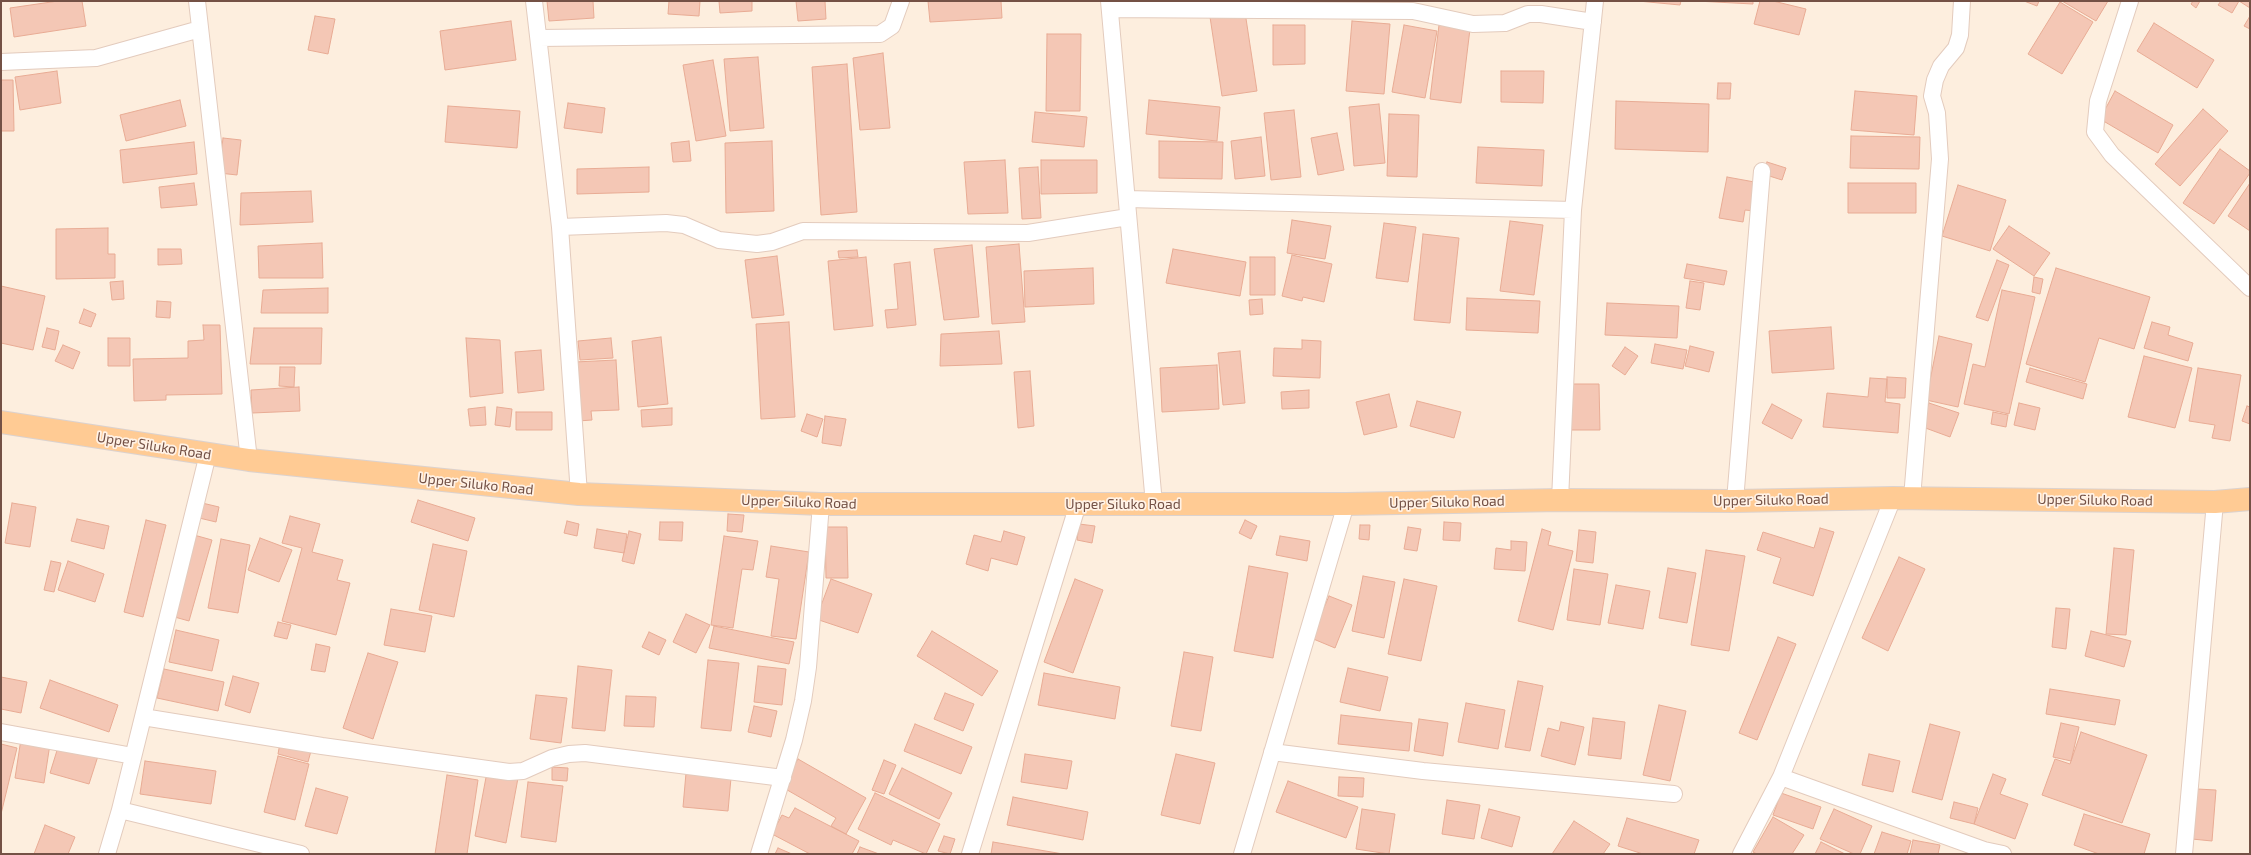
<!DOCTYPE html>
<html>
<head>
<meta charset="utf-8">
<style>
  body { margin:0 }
  #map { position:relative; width:2251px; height:855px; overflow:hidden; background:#fdeede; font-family:"Exo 2",sans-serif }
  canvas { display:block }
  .frame { position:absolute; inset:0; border:2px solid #745145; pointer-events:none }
</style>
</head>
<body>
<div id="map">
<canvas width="2251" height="855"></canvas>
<div class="frame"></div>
</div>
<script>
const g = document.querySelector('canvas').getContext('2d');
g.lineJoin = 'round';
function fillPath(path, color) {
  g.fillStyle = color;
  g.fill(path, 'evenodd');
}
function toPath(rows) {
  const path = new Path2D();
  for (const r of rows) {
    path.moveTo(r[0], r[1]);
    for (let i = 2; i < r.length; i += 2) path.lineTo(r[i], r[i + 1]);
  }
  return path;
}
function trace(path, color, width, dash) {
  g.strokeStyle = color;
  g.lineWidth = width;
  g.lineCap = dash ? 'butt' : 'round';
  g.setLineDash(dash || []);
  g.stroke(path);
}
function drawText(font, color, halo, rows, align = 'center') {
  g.font = font + ' "Exo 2",sans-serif';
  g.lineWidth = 3.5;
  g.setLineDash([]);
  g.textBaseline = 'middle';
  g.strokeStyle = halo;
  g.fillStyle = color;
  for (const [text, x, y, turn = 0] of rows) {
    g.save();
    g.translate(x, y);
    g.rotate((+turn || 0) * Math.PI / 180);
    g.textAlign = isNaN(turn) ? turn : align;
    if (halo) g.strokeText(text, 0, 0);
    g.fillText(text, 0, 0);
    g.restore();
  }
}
const building = toPath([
  [58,1,82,1,86,26,14,37,10,8,58,1],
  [547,1,593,1,594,18,549,21,547,1],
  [669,1,700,1,699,16,668,14,669,1],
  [719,1,752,1,752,11,720,13,719,1],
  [796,1,825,1,826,19,798,21,796,1],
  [928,1,1001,1,1002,18,930,22,928,1],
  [1638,1,1681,1,1680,5,1638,1],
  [1696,1,1753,1,1753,4,1696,1],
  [1760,1,1773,1,1806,9,1799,35,1754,24,1760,1],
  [2024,1,2039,1,2037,6,2024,1],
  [2062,1,2108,1,2096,21,2062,1],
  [2193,1,2200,1,2196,8,2191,4,2193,1],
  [2221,1,2250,1,2250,8,2239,1,2232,13,2218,5,2221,1],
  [2060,2,2093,22,2062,74,2028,54,2060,2],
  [1245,12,1257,91,1222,96,1210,17,1245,12],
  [315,16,335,19,328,54,308,50,315,16],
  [2250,16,2250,29,2244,26,2250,16],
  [511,21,516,60,445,70,440,31,511,21],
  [1352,21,1390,24,1384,94,1346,91,1352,21],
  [2154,23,2214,60,2197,88,2137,51,2154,23],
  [1273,25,1305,25,1305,64,1273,65,1273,25],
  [1404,25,1437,31,1425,98,1392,92,1404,25],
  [1439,25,1470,29,1461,103,1430,99,1439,25],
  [1047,34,1081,34,1080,111,1046,111,1047,34],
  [883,53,890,128,860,130,853,58,883,53],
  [758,57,764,128,730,131,724,59,758,57],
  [713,60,726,136,696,141,683,65,713,60],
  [847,64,857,212,821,215,812,67,847,64],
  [57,71,61,103,20,110,15,77,57,71],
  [1501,71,1544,71,1543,103,1501,102,1501,71],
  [1,80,13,80,14,131,1,131,1,80],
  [1718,83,1731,83,1730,99,1717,99,1718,83],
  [1855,91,1917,96,1914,135,1851,130,1855,91],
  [2115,91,2173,125,2158,153,2100,119,2115,91],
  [180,100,186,126,126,141,120,115,180,100],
  [1149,100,1220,107,1217,141,1146,134,1149,100],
  [1616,101,1709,104,1708,152,1615,149,1616,101],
  [568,103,605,108,602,133,564,128,568,103],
  [1379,104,1385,163,1354,166,1349,107,1379,104],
  [448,106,520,111,517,148,445,142,448,106],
  [2203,109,2228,131,2180,186,2155,164,2203,109],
  [1294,110,1301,177,1271,180,1264,113,1294,110],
  [1035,112,1087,117,1084,147,1032,142,1035,112],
  [1389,114,1419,115,1417,177,1387,176,1389,114],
  [1337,133,1344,170,1318,175,1311,138,1337,133],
  [1851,136,1920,137,1919,169,1850,168,1851,136],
  [1261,137,1265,176,1235,179,1231,141,1261,137],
  [223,138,241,140,237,175,219,173,223,138],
  [689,141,691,161,673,162,671,143,689,141],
  [772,141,774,211,726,213,725,143,772,141],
  [1159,141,1223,142,1222,179,1159,178,1159,141],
  [194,142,197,174,123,183,120,150,194,142],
  [1478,147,1544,150,1542,186,1476,183,1478,147],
  [2220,149,2250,171,2250,173,2214,224,2183,203,2220,149],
  [1005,160,1008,213,968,214,964,162,1005,160],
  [1041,160,1097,160,1097,193,1041,194,1041,160],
  [1767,162,1786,168,1782,180,1763,174,1767,162],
  [649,167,649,192,577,194,577,169,649,167],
  [1038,167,1041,218,1022,219,1019,168,1038,167],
  [1727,177,1760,183,1755,211,1745,210,1743,222,1719,218,1727,177],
  [194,183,197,205,161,208,159,187,194,183],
  [1848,183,1916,183,1916,213,1848,213,1848,183],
  [2250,183,2250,231,2228,216,2250,183],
  [1958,185,2006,200,1990,251,1942,236,1958,185],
  [311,191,313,222,240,225,241,193,311,191],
  [1292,220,1331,226,1325,259,1287,253,1292,220],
  [1510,221,1543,225,1534,295,1500,291,1510,221],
  [1384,223,1416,227,1408,282,1376,278,1384,223],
  [2009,226,2050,253,2034,276,1993,249,2009,226],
  [108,228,108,254,115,254,115,278,56,279,56,229,108,228],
  [1423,234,1459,238,1450,323,1414,320,1423,234],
  [322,243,323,278,259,278,258,246,322,243],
  [1019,244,1025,322,992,324,986,247,1019,244],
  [972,245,979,317,944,320,934,249,972,245],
  [158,249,181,249,182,264,158,265,158,249],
  [1173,249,1246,262,1240,296,1166,283,1173,249],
  [857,250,858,257,839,258,838,251,857,250],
  [1292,255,1332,264,1324,302,1303,297,1302,301,1282,296,1292,255],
  [777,256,784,315,752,318,745,260,777,256],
  [866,257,873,326,834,330,828,261,866,257],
  [1250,257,1275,257,1275,295,1250,295,1250,257],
  [1997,260,2009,265,1988,321,1976,317,1997,260],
  [910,262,916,325,887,328,885,310,898,309,894,264,910,262],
  [1687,264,1727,271,1724,285,1684,278,1687,264],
  [1093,268,1094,304,1025,307,1024,271,1093,268],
  [2056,268,2150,297,2134,349,2099,338,2085,382,2026,364,2056,268],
  [2034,277,2043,279,2040,294,2032,292,2034,277],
  [123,281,124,299,112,300,110,282,123,281],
  [1690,281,1704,283,1700,310,1686,308,1690,281],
  [1,286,45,296,33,350,1,343,1,286],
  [328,288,328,313,261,313,263,290,328,288],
  [2002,290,2035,297,2009,414,1964,404,1973,364,1985,367,2002,290],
  [1467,298,1540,301,1538,333,1466,330,1467,298],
  [1262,299,1263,314,1250,315,1249,300,1262,299],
  [157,301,171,302,170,318,156,317,157,301],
  [1607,303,1679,306,1677,338,1605,335,1607,303],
  [84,309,96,314,91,327,79,323,84,309],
  [789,322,795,417,761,419,756,324,789,322],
  [2152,322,2170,327,2168,335,2193,343,2188,361,2144,348,2152,322],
  [203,325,220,325,222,394,166,395,166,400,134,401,133,359,188,358,188,341,204,340,203,325],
  [1831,327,1834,369,1772,373,1769,331,1831,327],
  [47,328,59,331,55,350,42,347,47,328],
  [254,328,322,328,321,364,250,364,254,328],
  [999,331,1002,364,940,366,941,334,999,331],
  [1939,336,1972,344,1958,407,1926,400,1939,336],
  [661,337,668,404,638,407,632,341,661,337],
  [108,338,130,338,130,366,108,366,108,338],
  [466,338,500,340,503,393,470,397,466,338],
  [611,338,613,358,580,360,578,341,611,338],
  [1302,340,1321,341,1320,378,1273,376,1274,348,1302,349,1302,340],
  [1655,344,1687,350,1683,369,1651,363,1655,344],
  [63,345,80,352,73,369,55,361,63,345],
  [1690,346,1714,352,1709,372,1685,366,1690,346],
  [1625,347,1638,356,1625,375,1612,366,1625,347],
  [541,350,544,390,518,393,515,352,541,350],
  [1240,351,1245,403,1223,405,1218,353,1240,351],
  [2144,356,2192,368,2175,428,2128,417,2144,356],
  [616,360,619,410,591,411,592,420,578,421,575,362,616,360],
  [1217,365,1219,409,1162,412,1160,368,1217,365],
  [280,367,295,367,294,387,279,386,280,367],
  [2030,368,2087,384,2083,399,2026,382,2030,368],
  [2198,368,2241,375,2230,441,2212,438,2215,425,2189,421,2198,368],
  [1030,371,1034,426,1018,428,1014,372,1030,371],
  [1887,377,1906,378,1905,398,1887,398,1887,377],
  [1870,378,1887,379,1885,402,1900,404,1898,433,1823,427,1827,393,1868,397,1870,378],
  [1569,384,1599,384,1600,430,1569,430,1569,384],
  [299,387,300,411,252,413,251,390,299,387],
  [1309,390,1309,408,1282,409,1281,392,1309,390],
  [1389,394,1397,427,1364,435,1356,402,1389,394],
  [1417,401,1461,412,1454,438,1410,426,1417,401],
  [1929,403,1959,413,1950,437,1920,426,1929,403],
  [2019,403,2040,408,2035,430,2014,425,2019,403],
  [1772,404,1802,420,1792,439,1762,423,1772,404],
  [2247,406,2250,407,2250,424,2242,421,2247,406],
  [485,407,486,425,470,426,468,409,485,407],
  [497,407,512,409,510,427,495,425,497,407],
  [672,408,672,425,642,427,641,410,672,408],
  [516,412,552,412,552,430,516,430,516,412],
  [1993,412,2008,415,2006,427,1991,424,1993,412],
  [807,414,823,419,817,437,801,431,807,414],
  [825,416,846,419,841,446,822,443,825,416],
  [418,500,475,518,468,541,411,522,418,500],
  [198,502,219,507,216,522,195,517,198,502],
  [12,503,36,507,30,547,5,543,12,503],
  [728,514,744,515,742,532,727,531,728,514],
  [290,516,320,524,312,552,343,560,337,580,350,583,336,635,282,621,302,548,282,543,290,516],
  [77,519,109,526,104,549,71,541,77,519],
  [146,520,166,525,143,617,124,612,146,520],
  [1245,520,1257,526,1251,539,1239,533,1245,520],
  [567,521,579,524,577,536,564,533,567,521],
  [660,522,683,522,682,541,659,540,660,522],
  [1444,522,1461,523,1460,541,1443,540,1444,522],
  [1079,524,1095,526,1092,543,1077,540,1079,524],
  [1360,525,1370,525,1369,540,1359,539,1360,525],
  [825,527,847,527,848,578,826,578,825,527],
  [1408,527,1421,529,1417,551,1404,549,1408,527],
  [1820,528,1834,532,1813,596,1773,583,1781,558,1757,550,1763,532,1814,548,1820,528],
  [597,529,627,534,624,553,594,548,597,529],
  [1542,529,1551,532,1548,545,1573,551,1553,630,1518,621,1542,529],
  [1579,530,1596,532,1593,563,1576,561,1579,530],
  [629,531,641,534,634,564,622,561,629,531],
  [1004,531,1025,537,1017,565,991,558,988,571,966,564,974,535,1001,542,1004,531],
  [194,535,212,540,189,621,171,616,194,535],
  [724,536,758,541,753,570,742,569,733,628,711,625,724,536],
  [1280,536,1310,541,1307,561,1276,555,1280,536],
  [260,538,292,550,279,582,248,570,260,538],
  [221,539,250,545,238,613,208,608,221,539],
  [1511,541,1527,542,1525,571,1494,569,1496,548,1511,550,1511,541],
  [433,544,467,551,454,617,419,610,433,544],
  [771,546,809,552,796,639,771,636,779,579,766,577,771,546],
  [2114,548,2134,550,2126,635,2106,634,2114,548],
  [1706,550,1745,556,1729,651,1691,645,1706,550],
  [1899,557,1925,569,1888,651,1862,638,1899,557],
  [51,561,61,563,54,592,44,590,51,561],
  [68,561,104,574,95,602,58,590,68,561],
  [1249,566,1288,573,1273,658,1234,651,1249,566],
  [1668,568,1696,573,1687,623,1659,618,1668,568],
  [1574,569,1608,574,1600,625,1567,620,1574,569],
  [1363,576,1395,582,1384,638,1352,631,1363,576],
  [831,579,872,594,858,633,816,619,831,579],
  [1075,579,1103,590,1073,673,1044,662,1075,579],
  [1404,579,1437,586,1421,661,1388,654,1404,579],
  [1616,585,1650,591,1643,629,1608,623,1616,585],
  [1329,596,1352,605,1335,648,1311,638,1329,596],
  [2056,608,2070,609,2066,649,2052,647,2056,608],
  [391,609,432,616,425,652,384,645,391,609],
  [686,614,710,625,696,653,673,642,686,614],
  [278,622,291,625,287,639,274,636,278,622],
  [714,626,794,642,789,664,709,648,714,626],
  [176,630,219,640,212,671,169,662,176,630],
  [932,631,998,671,982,696,917,656,932,631],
  [2091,631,2131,641,2124,667,2085,656,2091,631],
  [649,632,666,640,659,655,642,647,649,632],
  [1778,637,1796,644,1757,740,1739,733,1778,637],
  [316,644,330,647,325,672,311,670,316,644],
  [1184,652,1213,657,1201,731,1171,726,1184,652],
  [368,653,398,662,373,739,343,728,368,653],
  [708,660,739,663,731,731,701,728,708,660],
  [578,666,612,670,605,731,572,728,578,666],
  [758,666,786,669,782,705,754,702,758,666],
  [1348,668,1388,677,1380,711,1340,702,1348,668],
  [164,669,224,682,218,711,157,698,164,669],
  [1044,673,1120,687,1115,719,1038,705,1044,673],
  [233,676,259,683,250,713,225,705,233,676],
  [1,677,27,682,21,713,1,709,1,677],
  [50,680,118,705,109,732,40,708,50,680],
  [1518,681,1543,686,1530,751,1505,747,1518,681],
  [2050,689,2120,700,2115,725,2046,714,2050,689],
  [945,693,974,704,963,731,934,719,945,693],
  [536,695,567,698,561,743,530,739,536,695],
  [626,696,656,697,654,727,624,726,626,696],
  [1466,703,1505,710,1498,749,1458,742,1466,703],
  [1659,705,1686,711,1670,781,1643,775,1659,705],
  [754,706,777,711,771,737,748,732,754,706],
  [1341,715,1412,723,1409,751,1338,744,1341,715],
  [1593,718,1625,722,1621,759,1588,755,1593,718],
  [1419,719,1448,723,1443,756,1414,751,1419,719],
  [1561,722,1584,727,1575,765,1541,756,1548,728,1559,731,1561,722],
  [2061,723,2079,727,2071,761,2053,757,2061,723],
  [915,724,972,747,961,774,904,751,915,724],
  [1930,724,1960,732,1942,800,1912,792,1930,724],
  [2081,732,2147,755,2122,823,2042,795,2055,759,2070,764,2081,732],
  [21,739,50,744,44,783,15,778,21,739],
  [280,743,311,751,308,762,278,754,280,743],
  [1,744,17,748,1,814,1,744],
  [59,744,98,756,89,784,50,773,59,744],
  [1025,754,1072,761,1067,789,1021,782,1025,754],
  [1176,754,1215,763,1200,824,1161,815,1176,754],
  [1869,754,1900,761,1893,792,1862,785,1869,754],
  [278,756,309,764,295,820,264,812,278,756],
  [798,759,866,798,846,834,831,826,836,818,782,787,798,759],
  [884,760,896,765,884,794,872,790,884,760],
  [145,761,216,771,211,804,140,794,145,761],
  [552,767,568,768,567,781,552,780,552,767],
  [902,768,952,793,939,819,889,794,902,768],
  [487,772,518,778,506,843,475,836,487,772],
  [686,773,731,778,728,811,683,807,686,773],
  [1993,774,2006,779,2000,794,2028,804,2015,839,1974,824,1993,774],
  [447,775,478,780,467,854,435,854,447,775],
  [1339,777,1364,778,1363,797,1338,796,1339,777],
  [1288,781,1358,807,1346,838,1276,812,1288,781],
  [528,782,563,786,556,842,521,837,528,782],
  [316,788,348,797,337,834,305,826,316,788],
  [2197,789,2216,790,2212,841,2192,839,2197,789],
  [875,793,940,824,926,854,893,840,891,845,858,829,875,793],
  [1781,793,1821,807,1813,829,1773,815,1781,793],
  [1013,797,1088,812,1083,840,1007,825,1013,797],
  [1447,800,1480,805,1474,839,1442,834,1447,800],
  [1954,802,1978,808,1974,824,1950,818,1954,802],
  [795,808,859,841,852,854,810,854,772,834,782,815,789,818,795,808],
  [1362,809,1395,814,1389,854,1356,849,1362,809],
  [1489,809,1520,817,1512,847,1481,838,1489,809],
  [1834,809,1872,826,1860,854,1854,854,1820,839,1834,809],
  [2084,814,2150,834,2144,854,2099,854,2074,845,2084,814],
  [1773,817,1804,835,1792,854,1757,854,1753,852,1773,817],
  [1627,818,1699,840,1694,854,1643,854,1618,846,1627,818],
  [1574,821,1610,844,1603,854,1552,854,1574,821],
  [45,825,75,837,68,854,34,854,45,825],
  [1882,832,1911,841,1907,854,1874,854,1882,832],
  [944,836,955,839,950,854,938,851,944,836],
  [1913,840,1940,845,1938,854,1910,854,1913,840],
  [993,842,1063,854,991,854,993,842],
  [1821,842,1845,854,1815,854,1821,842],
  [860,847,879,854,857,854,860,847],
  [778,848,792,854,775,854,778,848]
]);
fillPath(building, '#f4c7b5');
trace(building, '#e8ab94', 1);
const minor = toPath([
  [197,1,249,460],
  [534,1,560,227,579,494],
  [1109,1,1154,504],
  [2130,1,2098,101,2095,132,2112,155,2250,288],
  [1110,9,1413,11,1473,24,1505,23,1528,14,1541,14,1593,22],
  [539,38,880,34,892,26,901,1],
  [1,62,96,58,200,29],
  [1127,199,1573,210],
  [560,227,666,223,684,225,719,240,757,244,772,242,803,231,1028,233,1128,217],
  [1912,498,1940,159,1937,113,1932,96,1935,80,1941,66,1956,48,1960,35,1962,1],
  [1560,500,1573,210,1595,1],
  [1735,501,1762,171],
  [143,717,322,746,509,772,523,771,552,758,569,754,585,753,783,778],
  [1,732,133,756],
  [1272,752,1423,771,1674,794],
  [1781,777,1984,850,2003,854],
  [120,810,301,854],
  [107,854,120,810,208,454],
  [759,854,794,740,803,701,808,667,821,504],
  [970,854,1078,504],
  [1242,854,1346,504],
  [1741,854,1781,777,1893,498],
  [2184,854,2215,502]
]);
const primary = toPath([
  [1,422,249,460,579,494,821,504,1346,504,1560,500,1735,501,1893,498,2215,502,2250,499]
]);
trace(minor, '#e3cbbd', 18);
trace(primary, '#dbd2cf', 24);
trace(minor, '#fff', 16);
trace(primary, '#ffcb94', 22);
drawText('14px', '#745145', '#fff2e6', [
  ["Upper Siluko Road",154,446,9],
  ["Upper Siluko Road",476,484,6],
  ["Upper Siluko Road",1771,500,-1],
  ["Upper Siluko Road",2095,500,1],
  ["Upper Siluko Road",799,502,2],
  ["Upper Siluko Road",1447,502,-1],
  ["Upper Siluko Road",1123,504]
]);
</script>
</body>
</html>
